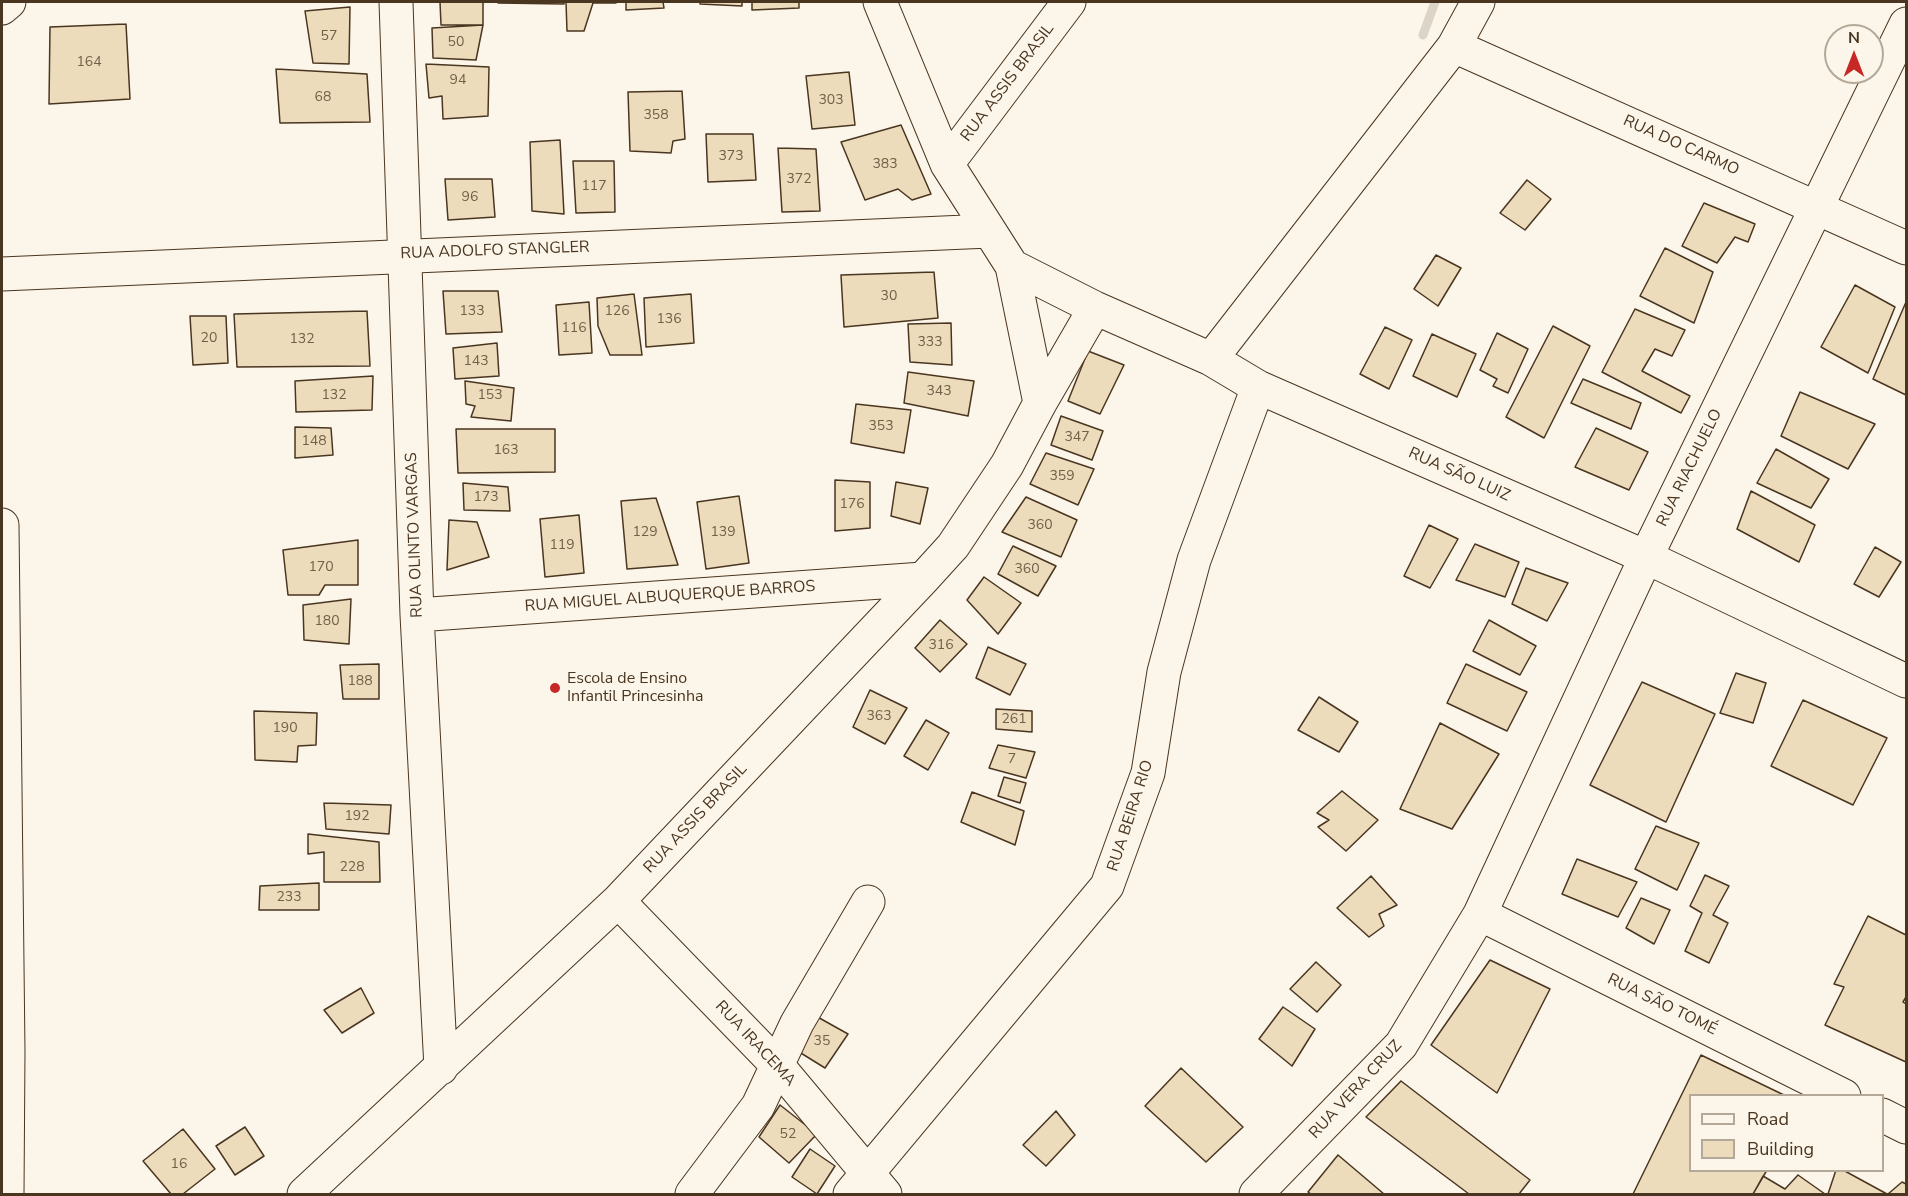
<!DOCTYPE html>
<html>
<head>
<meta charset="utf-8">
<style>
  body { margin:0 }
  #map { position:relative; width:1908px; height:1196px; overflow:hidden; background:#fbf6e9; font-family:"Nunito Sans",sans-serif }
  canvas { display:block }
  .frame { position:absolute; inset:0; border:3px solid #4a3520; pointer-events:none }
  .legend { position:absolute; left:1689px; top:1094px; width:195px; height:78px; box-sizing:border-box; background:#fbf6e9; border:2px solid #b4a999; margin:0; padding:8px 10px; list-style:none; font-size:18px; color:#4a3520 }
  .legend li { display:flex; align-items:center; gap:12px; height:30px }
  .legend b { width:30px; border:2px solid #b4a999 }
  .north { position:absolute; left:1824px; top:24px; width:60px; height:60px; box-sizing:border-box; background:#fbf6e9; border:2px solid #b4a999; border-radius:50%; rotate:0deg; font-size:16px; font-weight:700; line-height:24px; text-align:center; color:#4a3520 }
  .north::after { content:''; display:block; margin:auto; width:21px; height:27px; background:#c62828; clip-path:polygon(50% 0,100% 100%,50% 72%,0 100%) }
</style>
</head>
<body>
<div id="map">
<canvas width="1908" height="1196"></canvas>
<div class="frame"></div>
<ul class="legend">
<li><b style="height:8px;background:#fbf6e9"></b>Road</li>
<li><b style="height:16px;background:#ecdcbc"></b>Building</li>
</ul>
<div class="north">N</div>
</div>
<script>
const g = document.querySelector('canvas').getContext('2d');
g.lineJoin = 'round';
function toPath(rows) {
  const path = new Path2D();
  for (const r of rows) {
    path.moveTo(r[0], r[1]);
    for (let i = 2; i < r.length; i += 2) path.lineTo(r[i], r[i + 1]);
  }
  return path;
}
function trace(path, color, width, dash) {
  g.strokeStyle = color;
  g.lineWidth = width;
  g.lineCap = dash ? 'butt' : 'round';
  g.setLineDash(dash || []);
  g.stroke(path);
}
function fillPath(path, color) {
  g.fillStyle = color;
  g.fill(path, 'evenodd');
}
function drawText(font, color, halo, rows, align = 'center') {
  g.font = font + ' "Nunito Sans",sans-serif';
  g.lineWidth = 4.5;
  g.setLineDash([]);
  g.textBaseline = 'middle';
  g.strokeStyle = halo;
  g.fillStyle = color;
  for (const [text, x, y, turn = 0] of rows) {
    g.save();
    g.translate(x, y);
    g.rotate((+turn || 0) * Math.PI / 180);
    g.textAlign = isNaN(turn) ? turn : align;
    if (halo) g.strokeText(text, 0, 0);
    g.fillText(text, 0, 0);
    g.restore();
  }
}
trace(toPath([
  [1423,35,1435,2]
]), '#dcd4c6', 9);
const building = toPath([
  [440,2,483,2,483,25,441,25,440,2],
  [498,2,564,2,564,4,498,3,498,2],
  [566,2,616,2,616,3,593,3,584,31,567,31,566,2],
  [626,2,663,2,664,8,626,10,626,2],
  [700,2,742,2,742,6,700,4,700,2],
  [752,2,799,2,799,8,752,10,752,2],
  [350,7,349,64,313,63,305,11,350,7],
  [126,24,130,99,49,104,50,27,126,24],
  [483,25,476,60,433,58,432,28,483,25],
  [426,64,489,67,488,116,443,119,442,96,429,98,426,64],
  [276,69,367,74,370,122,280,123,276,69],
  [849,72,855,125,812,129,806,76,849,72],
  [682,91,685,139,673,141,671,153,630,151,628,92,682,91],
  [901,125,931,194,912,200,898,189,865,200,841,142,901,125],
  [706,134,753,134,756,180,708,182,706,134],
  [560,140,564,214,532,211,530,142,560,140],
  [778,148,816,149,820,211,782,212,778,148],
  [573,161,614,161,615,212,576,213,573,161],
  [445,179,492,179,495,217,448,220,445,179],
  [1527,180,1551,199,1525,230,1500,213,1527,180],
  [1704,203,1755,224,1748,242,1735,237,1717,263,1682,246,1704,203],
  [1665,248,1713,272,1694,323,1640,296,1665,248],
  [1436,255,1461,268,1438,306,1414,289,1436,255],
  [934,272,938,318,844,327,841,275,934,272],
  [1855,285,1895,307,1868,373,1821,347,1855,285],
  [443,291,498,291,502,332,446,334,443,291],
  [634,294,642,355,610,355,598,326,597,298,634,294],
  [691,294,694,343,646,347,644,298,691,294],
  [589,302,592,353,559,355,556,305,589,302],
  [1906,302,1906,395,1873,379,1906,302],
  [1635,309,1685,330,1672,356,1655,349,1642,371,1690,396,1681,413,1602,372,1635,309],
  [367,311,370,366,237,367,234,314,367,311],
  [190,316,226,316,228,363,193,365,190,316],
  [951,323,952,365,910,362,908,324,951,323],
  [1553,326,1590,346,1544,438,1506,417,1553,326],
  [1385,327,1412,340,1389,389,1360,374,1385,327],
  [1497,333,1528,349,1508,393,1493,386,1497,379,1480,370,1497,333],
  [1432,334,1476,354,1457,397,1413,376,1432,334],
  [497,343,499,376,455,379,453,348,497,343],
  [1088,351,1124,365,1100,414,1068,401,1088,351],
  [908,372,974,381,968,416,904,403,908,372],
  [373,376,372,410,296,412,295,381,373,376],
  [1583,379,1641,403,1631,429,1571,403,1583,379],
  [465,381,514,388,511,421,471,417,475,406,466,404,465,381],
  [1800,392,1875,424,1848,469,1781,436,1800,392],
  [856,404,911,410,904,453,851,443,856,404],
  [1061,416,1103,431,1092,460,1051,445,1061,416],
  [295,427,331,428,333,455,295,458,295,427],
  [1596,428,1648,452,1629,490,1575,467,1596,428],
  [456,429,555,429,555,472,458,473,456,429],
  [1776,449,1829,479,1811,508,1757,483,1776,449],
  [1046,453,1094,469,1078,505,1030,484,1046,453],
  [835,480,870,482,870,528,835,531,835,480],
  [896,482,928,488,920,524,891,516,896,482],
  [463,483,508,487,510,511,464,510,463,483],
  [1751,491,1815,525,1799,562,1737,529,1751,491],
  [739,496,749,563,706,569,697,502,739,496],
  [1026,497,1077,520,1061,557,1002,532,1026,497],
  [656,498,678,565,627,569,621,501,656,498],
  [579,515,584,573,545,577,540,519,579,515],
  [449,520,477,522,489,557,447,570,449,520],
  [1429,525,1458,539,1430,588,1404,576,1429,525],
  [358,540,358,585,325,585,319,595,288,595,283,550,358,540],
  [1475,544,1519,562,1505,597,1456,580,1475,544],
  [1013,546,1056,566,1038,596,998,574,1013,546],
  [1875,547,1901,562,1879,597,1854,584,1875,547],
  [1526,568,1568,583,1547,621,1512,604,1526,568],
  [984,577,1021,603,998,634,967,600,984,577],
  [351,599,349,644,304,640,303,605,351,599],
  [940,620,967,644,940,672,915,648,940,620],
  [1489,620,1536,646,1520,675,1473,651,1489,620],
  [988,647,1026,664,1010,695,976,678,988,647],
  [379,664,379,699,343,699,340,665,379,664],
  [1466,664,1527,692,1507,731,1447,703,1466,664],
  [1736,673,1766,683,1753,723,1720,713,1736,673],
  [1642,682,1715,714,1666,822,1590,785,1642,682],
  [870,690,907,708,885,744,853,727,870,690],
  [1319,697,1358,722,1339,752,1298,730,1319,697],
  [1803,700,1887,738,1853,805,1771,766,1803,700],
  [996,709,1032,711,1032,732,996,729,996,709],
  [254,711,317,713,316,745,298,746,297,762,255,760,254,711],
  [926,720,949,733,928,770,904,756,926,720],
  [1440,723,1499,754,1452,829,1400,809,1440,723],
  [998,745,1035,752,1026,778,989,768,998,745],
  [1004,777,1026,783,1020,803,998,796,1004,777],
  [1342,791,1378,820,1346,851,1318,827,1329,820,1317,813,1342,791],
  [972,792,1024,811,1015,845,961,822,972,792],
  [324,803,391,805,389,834,326,829,324,803],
  [1656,826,1699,843,1677,890,1635,869,1656,826],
  [308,834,379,842,380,882,324,882,324,852,308,854,308,834],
  [1577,859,1637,882,1618,917,1562,894,1577,859],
  [1705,875,1729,886,1713,915,1728,923,1709,963,1685,951,1702,913,1690,906,1705,875],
  [1371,876,1397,905,1379,914,1384,926,1369,937,1337,908,1371,876],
  [319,883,319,910,259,910,260,886,319,883],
  [1641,898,1670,910,1654,944,1626,928,1641,898],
  [1868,916,1906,935,1906,997,1903,1002,1906,1004,1906,1062,1825,1025,1844,987,1834,984,1868,916],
  [1490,960,1550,989,1497,1093,1431,1045,1490,960],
  [1316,962,1341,985,1317,1012,1290,989,1316,962],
  [361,988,374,1013,342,1033,324,1010,361,988],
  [1283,1007,1315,1029,1292,1066,1259,1039,1283,1007],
  [814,1015,848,1034,825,1068,796,1050,814,1015],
  [1701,1055,1786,1096,1690,1096,1690,1170,1767,1170,1753,1194,1633,1194,1701,1055],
  [1181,1068,1243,1127,1206,1162,1145,1106,1181,1068],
  [1401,1081,1530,1180,1519,1194,1469,1194,1366,1117,1401,1081],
  [780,1105,817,1134,789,1163,759,1137,780,1105],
  [1056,1111,1075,1135,1046,1166,1023,1145,1056,1111],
  [245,1127,264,1156,235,1175,216,1146,245,1127],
  [183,1129,215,1169,183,1194,171,1194,143,1161,183,1129],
  [810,1149,835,1166,817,1194,792,1177,810,1149],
  [1338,1155,1384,1194,1311,1194,1308,1192,1338,1155],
  [1836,1170,1843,1170,1887,1194,1828,1194,1836,1170],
  [1798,1175,1825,1194,1753,1194,1763,1176,1785,1189,1798,1175],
  [1902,1182,1906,1184,1906,1194,1888,1194,1902,1182]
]);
fillPath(building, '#ecdcbc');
trace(building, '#4a3520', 1.5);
const minor = toPath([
  [396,2,417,615,441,1068],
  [2,8,9,2],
  [1454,46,1906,248],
  [947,164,1069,2],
  [1012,266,1095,308,1211,359,1258,387,1646,557,1906,681],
  [2,274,989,231],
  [1211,359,1454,46,1478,2],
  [1040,403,1095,308],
  [2,525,8,1052,7,1194],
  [417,615,923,579],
  [618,901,778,1066,885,1194],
  [1480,914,1844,1096],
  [1882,1115,1906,1127],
  [304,1194,618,901,923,579,953,546,1007,465,1040,403,1012,266,947,164,880,2],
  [692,1194,758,1106,797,1023,868,902],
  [850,1194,1107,886,1148,773,1164,672,1194,560,1258,387],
  [1256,1194,1401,1045,1480,914,1646,557,1906,24]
]);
trace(minor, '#4a3520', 35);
trace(minor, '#fbf6e9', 33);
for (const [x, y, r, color] of [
  [555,688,6,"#c62828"]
]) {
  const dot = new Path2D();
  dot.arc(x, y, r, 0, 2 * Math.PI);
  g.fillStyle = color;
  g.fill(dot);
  trace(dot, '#fbf6e9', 2);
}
drawText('14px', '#725f47', null, [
  ["57",329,37],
  ["50",456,43],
  ["164",89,63],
  ["94",458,81],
  ["68",323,98],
  ["303",831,101],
  ["358",656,116],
  ["373",731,157],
  ["383",885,165],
  ["372",799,180],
  ["117",594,187],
  ["96",470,198],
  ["30",889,297],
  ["133",472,312],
  ["126",617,312],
  ["136",669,320],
  ["116",574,329],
  ["20",209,339],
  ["132",302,340],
  ["333",930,343],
  ["143",476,362],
  ["343",939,392],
  ["132",334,396],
  ["153",490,396],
  ["353",881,427],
  ["347",1077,438],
  ["148",314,442],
  ["163",506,451],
  ["359",1062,477],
  ["173",486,498],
  ["176",852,505],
  ["360",1040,526],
  ["129",645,533],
  ["139",723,533],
  ["119",562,546],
  ["170",321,568],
  ["360",1027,570],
  ["180",327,622],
  ["316",941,646],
  ["188",360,682],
  ["363",879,717],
  ["261",1014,720],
  ["190",285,729],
  ["7",1012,760],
  ["192",357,817],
  ["228",352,868],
  ["233",289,898],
  ["35",822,1042],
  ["52",788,1135],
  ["16",179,1165]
]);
drawText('16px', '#4a3520', '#fbf6e9', [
  ["RUA ASSIS BRASIL",1008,83,-53],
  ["RUA DO CARMO",1681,146,24],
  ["RUA ADOLFO STANGLER",495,251,-2],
  ["RUA RIACHUELO",1690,468,-64],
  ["RUA SÃO LUIZ",1459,475,24],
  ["RUA OLINTO VARGAS",415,535,-92],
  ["RUA MIGUEL ALBUQUERQUE BARROS",670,597,-4],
  ["RUA BEIRA RIO",1131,816,-72],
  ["RUA ASSIS BRASIL",696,819,-47],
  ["RUA SÃO TOMÉ",1662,1005,26],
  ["RUA IRACEMA",755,1044,47],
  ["RUA VERA CRUZ",1356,1090,-47]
]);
drawText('16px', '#4a3520', '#fbf6e9', [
  ["Escola de Ensino",567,679],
  ["Infantil Princesinha",567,697]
], 'left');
</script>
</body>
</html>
